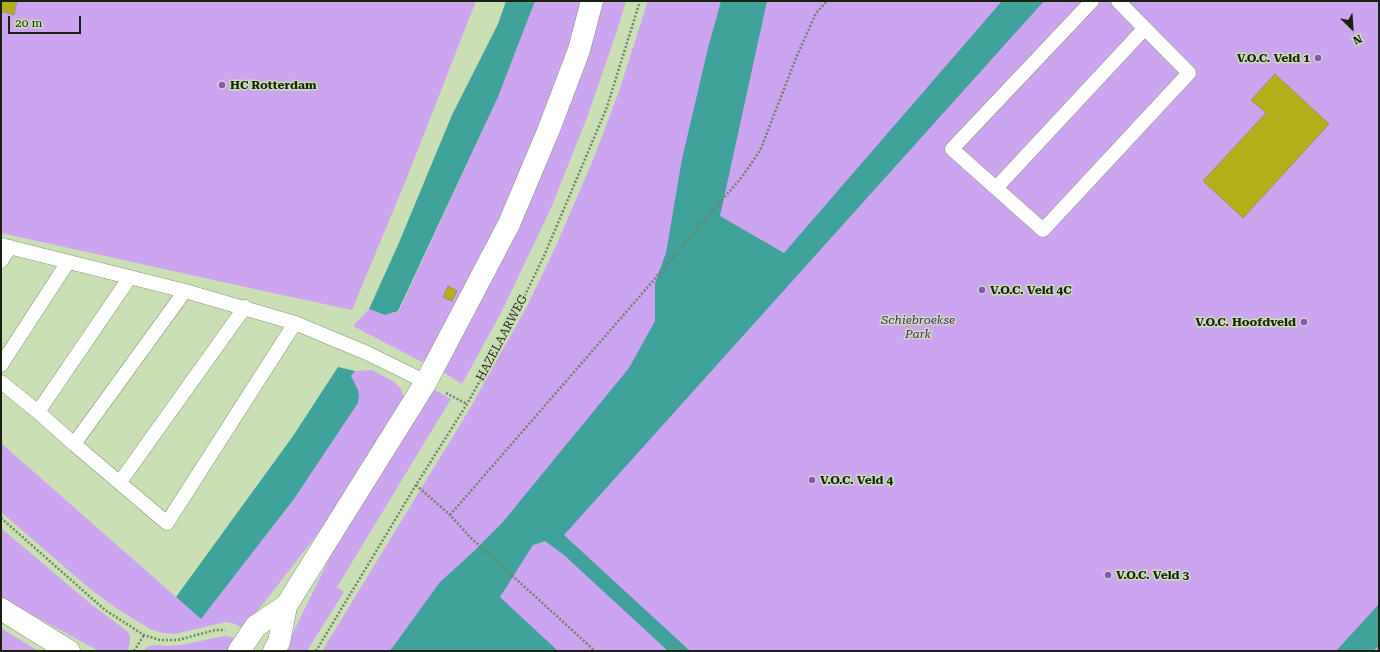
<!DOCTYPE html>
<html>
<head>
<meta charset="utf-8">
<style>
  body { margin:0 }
  #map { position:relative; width:1380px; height:652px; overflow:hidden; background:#cbdfb5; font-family:"Roboto Serif",serif }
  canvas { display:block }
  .frame { position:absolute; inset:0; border:2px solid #192111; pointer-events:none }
  .north { position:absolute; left:1332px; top:8px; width:40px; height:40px; -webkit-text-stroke:3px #cbdfb5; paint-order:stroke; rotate:155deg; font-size:11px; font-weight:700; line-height:16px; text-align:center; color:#192111 }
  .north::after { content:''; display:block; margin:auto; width:14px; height:18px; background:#192111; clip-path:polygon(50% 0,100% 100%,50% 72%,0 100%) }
  .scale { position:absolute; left:8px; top:16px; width:73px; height:18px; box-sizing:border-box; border:2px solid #192111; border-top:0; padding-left:5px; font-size:12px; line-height:14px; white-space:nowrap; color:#192111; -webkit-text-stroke:3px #cbdfb5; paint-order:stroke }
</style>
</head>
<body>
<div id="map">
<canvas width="1380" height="652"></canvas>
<div class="frame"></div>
<div class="north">N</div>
<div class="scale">20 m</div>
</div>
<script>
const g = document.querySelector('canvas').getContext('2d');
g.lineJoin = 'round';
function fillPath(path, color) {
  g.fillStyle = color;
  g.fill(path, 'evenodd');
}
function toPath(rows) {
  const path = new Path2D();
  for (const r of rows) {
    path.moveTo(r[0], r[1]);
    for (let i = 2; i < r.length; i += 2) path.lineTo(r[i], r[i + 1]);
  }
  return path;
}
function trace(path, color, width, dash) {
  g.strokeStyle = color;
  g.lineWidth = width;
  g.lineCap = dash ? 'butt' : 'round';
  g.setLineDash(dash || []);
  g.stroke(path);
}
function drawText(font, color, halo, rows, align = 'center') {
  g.font = font + ' "Roboto Serif",serif';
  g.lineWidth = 3;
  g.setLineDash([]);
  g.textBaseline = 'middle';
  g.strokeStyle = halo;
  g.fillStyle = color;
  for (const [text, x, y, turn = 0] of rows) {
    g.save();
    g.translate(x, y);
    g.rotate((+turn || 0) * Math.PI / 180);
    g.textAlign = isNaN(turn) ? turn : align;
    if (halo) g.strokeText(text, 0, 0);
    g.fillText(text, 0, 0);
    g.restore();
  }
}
fillPath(toPath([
  [1,1,476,1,410,170,352,310,268,292,1,233],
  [535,1,585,1,547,110,491,242,430,356,422,362,353,326,369,309,385,315,399,311,498,97],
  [604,1,626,1,616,34,588,115,551,208,502,311,462,384,443,372,508,249,587,53],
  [648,1,1379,1,1379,651,322,651,469,410,526,308,555,248,593,160,619,91],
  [372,370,393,381,401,389,404,396,402,406,323,527,259,609,245,630,235,624,226,622,175,634,163,633,152,630,119,610,90,589,1,512,1,443,201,619,294,499,358,403,358,390,351,376,355,371],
  [433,389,451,399,337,587,344,592,307,651,283,651,291,637,331,555],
  [1,528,92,605,127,631,130,636,130,641,128,651,99,651,1,598],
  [1,628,38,651,1,651],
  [224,636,232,637,239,641,229,651,143,651,147,647,154,645,167,646,181,645]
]), '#cda4f0');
fillPath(toPath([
  [506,1,535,1,498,97,398,311,385,315,369,309,398,245,452,115,498,24],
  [721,1,767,1,720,216,784,253,1002,1,1044,1,564,535,690,651,668,651,564,555,545,541,533,545,500,597,558,651,390,651,440,582,472,553,502,523,629,368,655,321,655,283,666,253,682,159,708,48],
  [338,367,355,371,351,376,358,390,359,395,358,403,294,499,201,619,176,597,293,436],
  [1379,604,1379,646,1373,651,1336,651]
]), '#3fa29b');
const building = toPath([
  [1,1,17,1,14,15,1,11,1,1],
  [1275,74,1329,124,1243,218,1203,181,1266,113,1251,100,1275,74],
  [448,286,457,291,452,301,443,297,448,286]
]);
fillPath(building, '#b2af18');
trace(building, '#96966a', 1);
const service = toPath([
  [1092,1,952,149,1043,230,1189,73,1118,1],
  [996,188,1145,28],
  [1,245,185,291,295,323,367,353,426,382],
  [1,261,10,247],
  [1,365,68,262],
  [1,382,38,412,74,444,167,523,295,323],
  [38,412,130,277],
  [74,444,185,291],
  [120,482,245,307]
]);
const minor = toPath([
  [239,651,256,626,286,606],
  [274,651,279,642,286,606,426,382,509,224,549,129,579,50,592,1]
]);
const secondary = toPath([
  [1,609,69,651]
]);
trace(service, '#859770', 15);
trace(minor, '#859770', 23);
trace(secondary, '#859770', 23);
trace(toPath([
  [446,393,467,404],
  [416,485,450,515,470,537,595,651],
  [450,515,640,296,741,178,760,151,796,58,816,13,827,1],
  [1,518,105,610,144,635,160,640,178,640,215,630,225,630],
  [134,651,144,635],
  [316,651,416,485,467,404,506,334,544,256,607,107,640,1]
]), '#748265', 2.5, [2, 2]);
trace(service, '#fff', 14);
trace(minor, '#fff', 22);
trace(secondary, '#fff', 22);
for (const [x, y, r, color] of [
  [1318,58,4,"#924ec3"],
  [222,85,4,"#924ec3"],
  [982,290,4,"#924ec3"],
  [1304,322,4,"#924ec3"],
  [812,480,4,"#924ec3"],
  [1108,575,4,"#924ec3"]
]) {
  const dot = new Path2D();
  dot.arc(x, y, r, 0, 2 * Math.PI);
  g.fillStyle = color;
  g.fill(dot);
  trace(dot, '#cbdfb5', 1.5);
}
drawText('bold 12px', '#192111', '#cbdfb5', [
  ["V.O.C. Veld 1",1310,58,"right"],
  ["HC Rotterdam",230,85],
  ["V.O.C. Veld 4C",990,290],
  ["V.O.C. Hoofdveld",1296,322,"right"],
  ["V.O.C. Veld 4",820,480],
  ["V.O.C. Veld 3",1116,575]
], 'left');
drawText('italic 12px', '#501973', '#cbdfb5', [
  ["Schiebroekse",918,320],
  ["Park",918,334]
]);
drawText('12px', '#192111', '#cbdfb5', [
  ["HAZELAARWEG",502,338,-62]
]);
</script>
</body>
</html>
